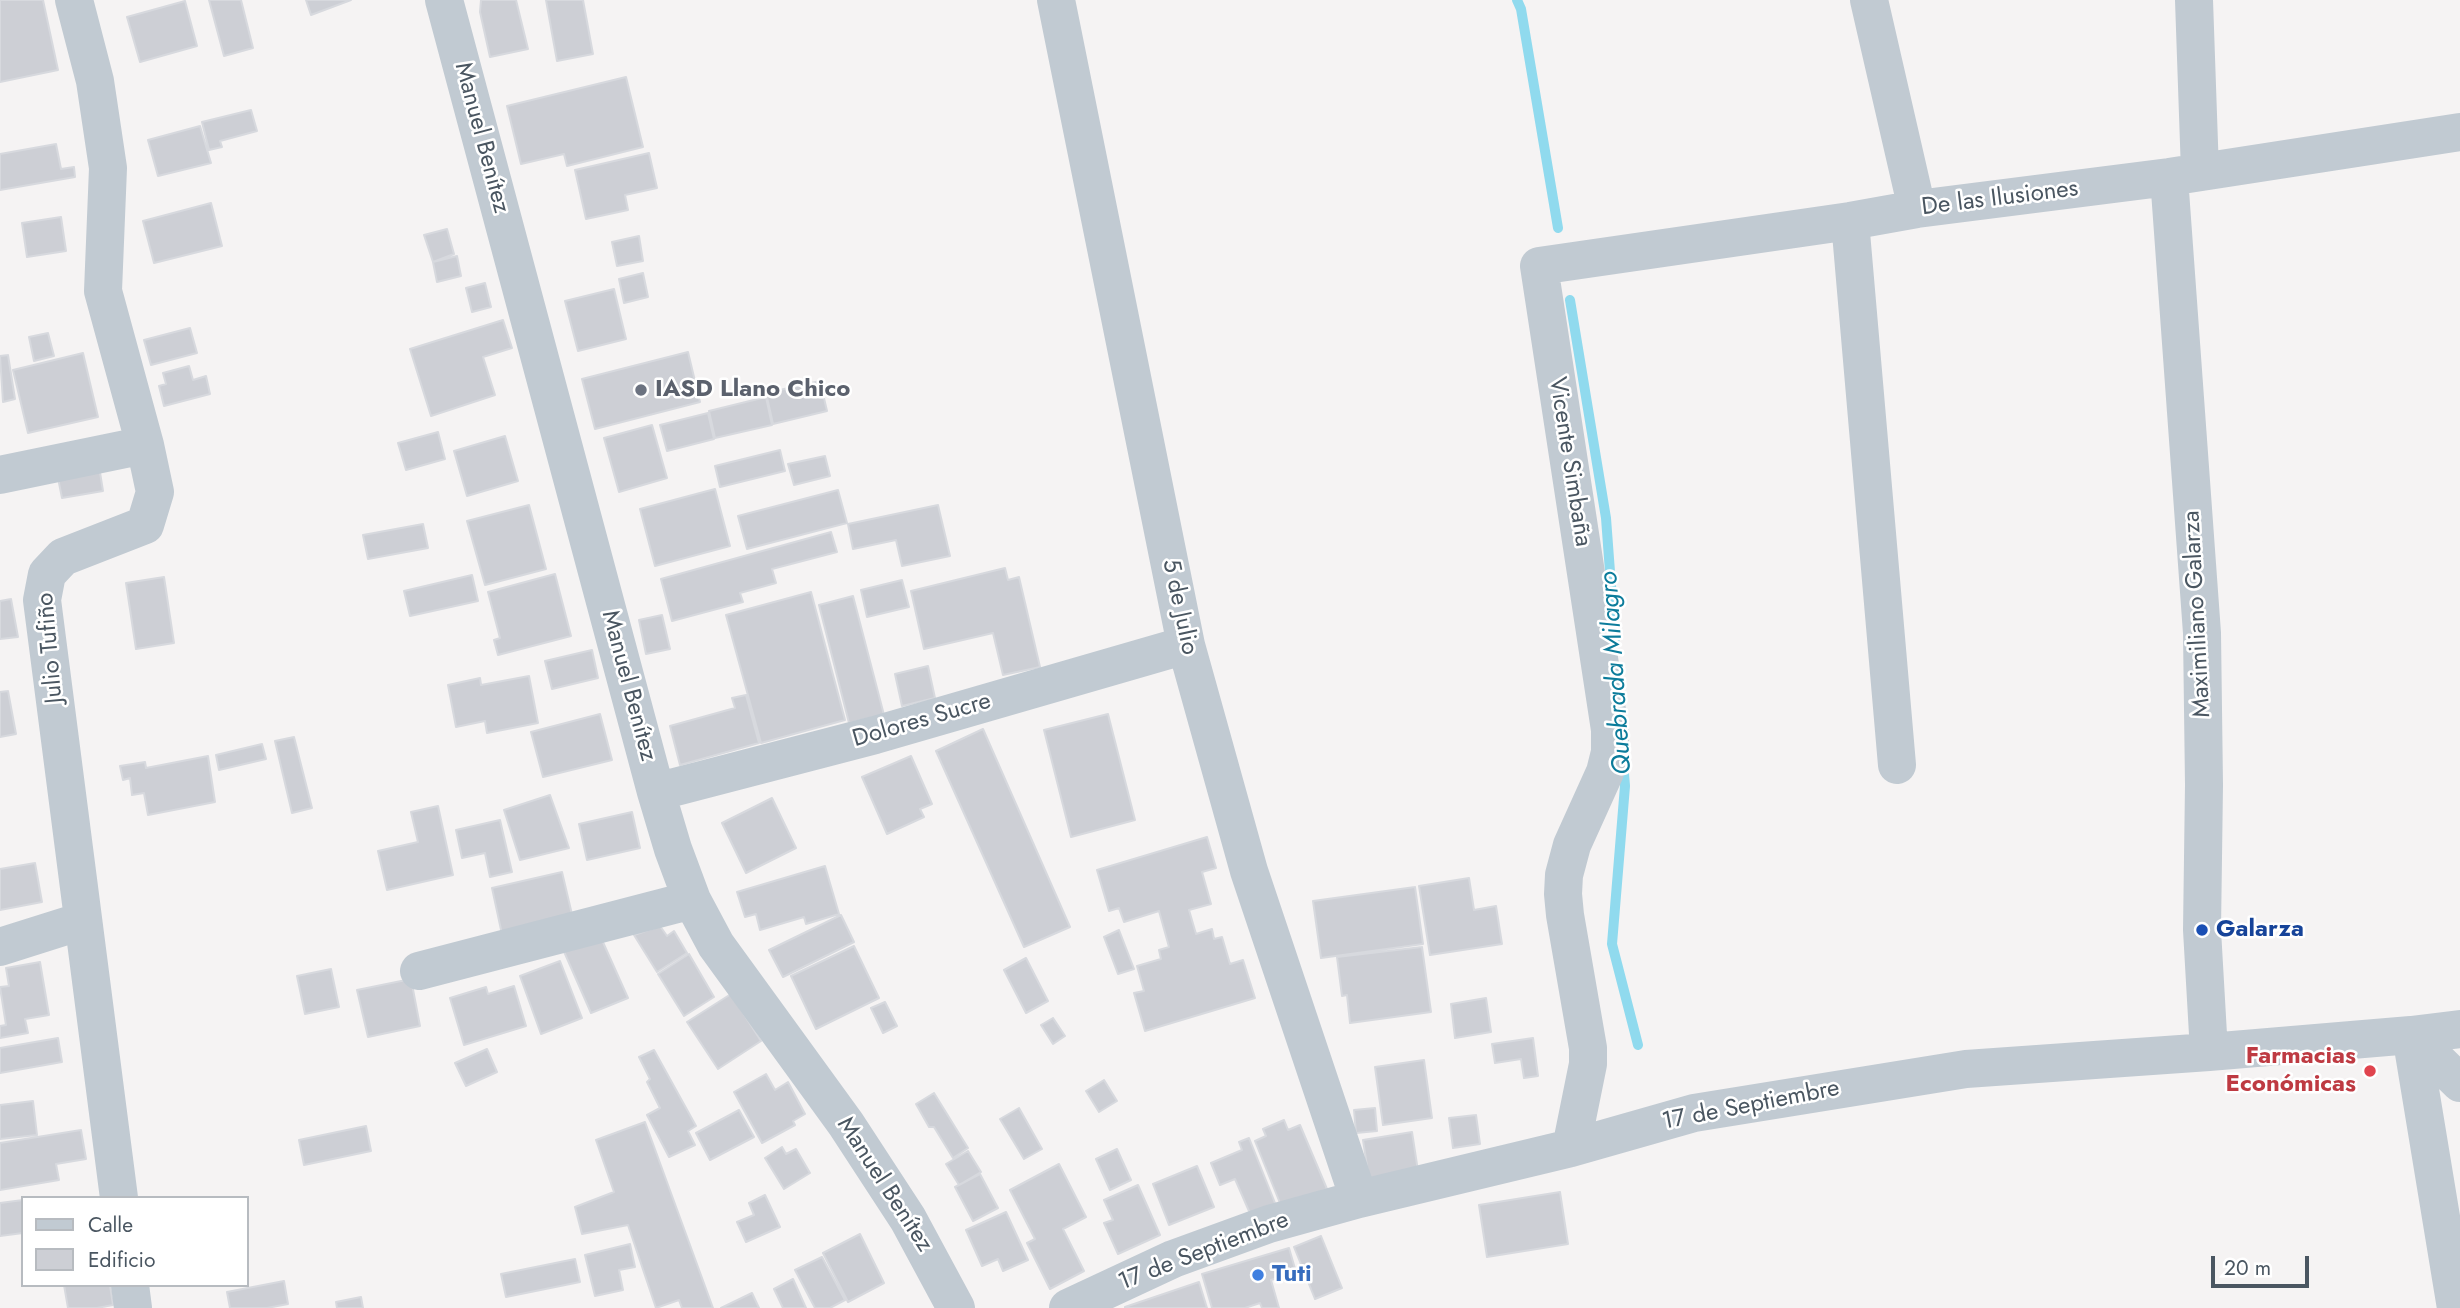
<!DOCTYPE html>
<html>
<head>
<meta charset="utf-8">
<style>
  body { margin:0 }
  #map { position:relative; width:2460px; height:1308px; overflow:hidden; background:#f5f3f3; font-family:Jost,sans-serif }
  canvas { display:block }
  .legend { position:absolute; left:21px; top:1196px; width:228px; height:91px; box-sizing:border-box; background:#fff; border:2px solid #b7bbc0; margin:0; padding:9px 12px; list-style:none; font-size:21px; color:#4a5661 }
  .legend li { display:flex; align-items:center; gap:14px; height:35px }
  .legend b { width:35px; border:2px solid #b7bbc0 }
  .scale { position:absolute; left:2211px; top:1256px; width:98px; height:32px; box-sizing:border-box; border:4px solid #4a5661; border-top:0; padding-left:9px; font-size:21px; line-height:24px; white-space:nowrap; color:#4a5661; -webkit-text-stroke:5px #fff; paint-order:stroke }
</style>
</head>
<body>
<div id="map">
<canvas width="2460" height="1308"></canvas>
<ul class="legend">
<li><b style="height:9px;background:#c1cad2"></b>Calle</li>
<li><b style="height:19px;background:#cdcfd5"></b>Edificio</li>
</ul>
<div class="scale">20 m</div>
</div>
<script>
const g = document.querySelector('canvas').getContext('2d');
g.lineJoin = 'round';
function toPath(rows) {
  const path = new Path2D();
  for (const r of rows) {
    path.moveTo(r[0], r[1]);
    for (let i = 2; i < r.length; i += 2) path.lineTo(r[i], r[i + 1]);
  }
  return path;
}
function trace(path, color, width, dash) {
  g.strokeStyle = color;
  g.lineWidth = width;
  g.lineCap = dash ? 'butt' : 'round';
  g.setLineDash(dash || []);
  g.stroke(path);
}
function fillPath(path, color) {
  g.fillStyle = color;
  g.fill(path, 'evenodd');
}
function drawText(font, color, halo, rows, align = 'center') {
  g.font = font + ' Jost,sans-serif';
  g.lineWidth = 5;
  g.setLineDash([]);
  g.textBaseline = 'middle';
  g.strokeStyle = halo;
  g.fillStyle = color;
  for (const [text, x, y, turn = 0] of rows) {
    g.save();
    g.translate(x, y);
    g.rotate((+turn || 0) * Math.PI / 180);
    g.textAlign = isNaN(turn) ? turn : align;
    if (halo) g.strokeText(text, 0, 0);
    g.fillText(text, 0, 0);
    g.restore();
  }
}
trace(toPath([
  [1517,0,1521,9,1558,228],
  [1570,300,1606,518,1615,639],
  [1623,762,1625,786,1612,944,1638,1045]
]), '#90daee', 10);
const building = toPath([
  [0,0,43,0,58,70,0,82,0,0],
  [209,0,241,0,253,48,224,56,209,0],
  [306,0,351,0,311,15,306,0],
  [481,0,516,0,528,49,490,57,480,12,481,0],
  [546,0,583,0,593,54,557,61,546,0],
  [185,1,197,46,140,62,127,17,185,1],
  [626,77,643,147,567,166,564,154,521,164,507,106,626,77],
  [251,110,257,131,220,141,222,147,209,150,202,122,251,110],
  [200,126,211,163,158,176,148,140,200,126],
  [56,144,61,169,74,167,75,177,0,190,0,154,56,144],
  [649,153,657,188,625,195,628,210,586,219,575,170,649,153],
  [211,203,222,246,154,263,143,221,211,203],
  [61,217,66,251,27,257,22,223,61,217],
  [447,229,454,254,433,262,424,235,447,229],
  [639,236,643,261,617,266,612,242,639,236],
  [457,256,461,276,437,282,433,262,457,256],
  [643,273,648,297,624,303,619,279,643,273],
  [485,283,491,307,472,312,466,288,485,283],
  [614,289,626,339,578,351,565,301,614,289],
  [503,320,512,348,483,357,495,395,431,416,410,349,503,320],
  [190,328,197,353,151,365,144,340,190,328],
  [48,333,54,356,34,361,29,337,48,333],
  [688,352,700,402,595,429,582,379,688,352],
  [83,353,98,417,28,433,13,370,83,353],
  [8,355,15,399,3,402,0,356,8,355],
  [189,366,193,380,206,376,210,394,164,406,159,386,166,384,163,373,189,366],
  [820,381,827,411,773,424,766,393,820,381],
  [766,397,772,425,715,438,709,411,766,397],
  [708,413,714,439,667,451,660,425,708,413],
  [652,425,667,478,619,492,604,438,652,425],
  [438,432,445,459,406,470,398,443,438,432],
  [505,436,518,481,467,496,454,451,505,436],
  [780,450,785,471,720,487,715,466,780,450],
  [825,456,830,476,794,485,788,464,825,456],
  [98,460,103,491,62,498,56,468,98,460],
  [715,489,730,546,655,566,640,509,715,489],
  [838,490,847,523,747,549,738,516,838,490],
  [529,505,546,569,485,585,467,521,529,505],
  [938,505,950,556,902,566,896,540,853,549,848,524,938,505],
  [423,524,428,548,368,559,363,535,423,524],
  [831,532,837,552,772,569,776,583,740,593,743,602,672,621,661,579,831,532],
  [1005,568,1008,580,1019,577,1040,667,1003,675,993,633,924,649,911,591,1005,568],
  [555,574,571,636,498,655,494,640,500,638,488,592,555,574],
  [472,575,478,601,410,616,404,591,472,575],
  [164,577,174,643,136,649,126,583,164,577],
  [902,580,909,607,867,617,861,590,902,580],
  [811,592,845,720,761,743,726,615,811,592],
  [853,596,884,715,849,723,819,605,853,596],
  [11,599,18,637,0,639,0,601,11,599],
  [662,615,670,649,646,654,639,620,662,615],
  [592,650,598,678,552,689,545,661,592,650],
  [928,666,935,698,902,706,895,674,928,666],
  [529,676,538,723,487,733,485,721,456,727,448,685,480,678,481,685,529,676],
  [8,691,16,734,0,737,0,692,8,691],
  [746,695,759,743,680,765,670,726,735,708,732,698,746,695],
  [600,714,612,760,543,777,531,732,600,714],
  [1108,714,1135,820,1071,837,1044,730,1108,714],
  [983,729,1070,927,1024,947,936,751,983,729],
  [294,737,312,808,292,813,275,741,294,737],
  [262,744,266,759,219,770,216,755,262,744],
  [208,756,215,802,148,815,144,793,132,795,130,778,123,780,120,766,145,762,146,768,208,756],
  [911,756,932,804,920,809,924,817,887,834,862,777,911,756],
  [550,795,569,848,520,860,504,810,550,795],
  [772,798,796,848,746,873,722,823,772,798],
  [438,806,453,875,387,890,378,851,418,842,411,812,438,806],
  [632,812,640,848,587,860,579,824,632,812],
  [500,820,512,872,490,877,485,853,462,858,456,830,500,820],
  [1207,837,1216,868,1202,872,1211,904,1189,910,1196,934,1212,929,1214,939,1222,937,1230,964,1243,960,1255,998,1145,1031,1134,993,1144,991,1137,966,1161,959,1159,950,1169,947,1159,911,1124,922,1119,908,1109,911,1097,870,1207,837],
  [35,863,42,902,0,910,0,869,35,863],
  [825,866,839,914,806,924,804,917,760,930,756,914,745,917,737,892,825,866],
  [562,872,574,923,503,939,492,888,562,872],
  [1469,878,1474,910,1496,906,1502,944,1430,955,1419,886,1469,878],
  [1415,887,1423,944,1321,958,1313,901,1415,887],
  [841,915,854,942,783,977,769,950,841,915],
  [660,926,667,936,674,931,687,953,657,972,634,935,660,926],
  [1119,930,1134,969,1118,974,1104,937,1119,930],
  [598,931,628,998,591,1013,562,947,598,931],
  [854,946,879,998,816,1029,791,976,854,946],
  [1422,947,1431,1012,1350,1023,1347,995,1342,996,1337,957,1422,947],
  [689,954,714,997,684,1016,658,974,689,954],
  [1026,958,1048,1001,1026,1013,1004,970,1026,958],
  [560,961,582,1018,541,1034,520,976,560,961],
  [40,962,49,1015,25,1019,28,1033,0,1038,0,1026,6,1025,0,987,9,986,6,968,40,962],
  [331,969,339,1007,305,1014,297,976,331,969],
  [411,979,420,1026,368,1037,357,990,411,979],
  [514,986,526,1026,464,1045,450,998,486,987,488,994,514,986],
  [731,994,761,1041,718,1069,687,1022,731,994],
  [1486,998,1491,1032,1455,1038,1451,1004,1486,998],
  [885,1002,897,1026,883,1033,871,1008,885,1002],
  [1053,1018,1065,1036,1053,1044,1041,1025,1053,1018],
  [58,1038,62,1062,0,1073,0,1048,58,1038],
  [1533,1038,1538,1076,1524,1078,1521,1059,1495,1063,1492,1044,1533,1038],
  [487,1049,497,1072,466,1086,455,1063,487,1049],
  [654,1050,696,1126,688,1131,695,1145,669,1157,647,1115,660,1108,647,1082,650,1079,639,1057,654,1050],
  [1424,1060,1432,1118,1383,1125,1375,1067,1424,1060],
  [766,1074,775,1090,788,1082,805,1114,793,1121,795,1125,762,1143,734,1092,766,1074],
  [1104,1080,1117,1101,1099,1112,1086,1091,1104,1080],
  [934,1093,968,1148,953,1158,934,1127,929,1127,916,1104,934,1093],
  [33,1101,37,1135,0,1139,0,1105,33,1101],
  [1019,1108,1042,1149,1024,1159,1000,1119,1019,1108],
  [1375,1108,1377,1131,1356,1133,1354,1110,1375,1108],
  [739,1110,754,1137,710,1160,696,1133,739,1110],
  [1476,1115,1480,1144,1453,1148,1449,1118,1476,1115],
  [1284,1120,1288,1130,1300,1125,1327,1189,1282,1208,1255,1141,1266,1136,1263,1129,1284,1120],
  [645,1122,713,1308,682,1308,679,1300,656,1308,628,1225,582,1234,575,1207,614,1192,596,1140,645,1122],
  [366,1126,371,1151,304,1165,299,1140,366,1126],
  [81,1130,86,1159,56,1164,59,1180,0,1190,0,1143,81,1130],
  [1412,1132,1418,1171,1369,1179,1363,1140,1412,1132],
  [1249,1138,1277,1208,1252,1218,1235,1179,1220,1185,1211,1163,1242,1150,1239,1142,1249,1138],
  [782,1147,786,1154,796,1149,810,1173,784,1189,765,1158,782,1147],
  [1117,1149,1131,1180,1110,1190,1096,1159,1117,1149],
  [968,1151,981,1172,959,1185,946,1164,968,1151],
  [1059,1164,1086,1217,1063,1229,1084,1271,1050,1289,1027,1243,1035,1239,1010,1190,1059,1164],
  [1197,1166,1214,1207,1169,1225,1153,1184,1197,1166],
  [980,1174,998,1208,973,1221,955,1187,980,1174],
  [1138,1185,1160,1235,1118,1254,1104,1223,1113,1220,1104,1200,1138,1185],
  [1560,1192,1568,1244,1487,1257,1479,1205,1560,1192],
  [765,1195,780,1227,746,1242,737,1222,754,1215,749,1203,765,1195],
  [23,1200,23,1233,0,1236,0,1203,23,1200],
  [1006,1212,1028,1260,1003,1271,998,1259,982,1266,966,1230,1006,1212],
  [860,1234,884,1283,848,1302,823,1253,860,1234],
  [1321,1236,1342,1288,1315,1299,1294,1247,1321,1236],
  [630,1244,635,1267,619,1270,623,1290,595,1296,585,1255,630,1244],
  [1289,1248,1296,1272,1271,1280,1279,1308,1262,1308,1260,1303,1245,1308,1212,1308,1202,1274,1289,1248],
  [822,1257,845,1300,830,1308,815,1308,795,1270,822,1257],
  [575,1259,580,1282,506,1297,501,1274,575,1259],
  [793,1279,806,1308,783,1308,774,1289,793,1279],
  [284,1281,288,1304,267,1308,230,1308,227,1292,284,1281],
  [1199,1282,1207,1308,1125,1308,1125,1307,1199,1282],
  [64,1285,110,1285,113,1305,97,1308,68,1308,64,1285],
  [752,1293,759,1308,721,1308,752,1293],
  [361,1297,363,1308,337,1308,336,1302,361,1297]
]);
fillPath(building, '#cdcfd5');
trace(building, '#d7d9de', 2);
trace(toPath([
  [74,0,95,81,108,168,103,291,145,445,155,492,145,525,63,557,47,574,42,600,119,1198],
  [444,0,656,792,673,849,692,900,716,945,846,1124,908,1219,956,1308],
  [1056,0,1186,645,1249,871,1359,1199],
  [1869,0,1917,209],
  [2194,0,2200,172],
  [2169,177,2202,633,2204,785,2202,930,2209,1052],
  [1850,221,1897,765],
  [0,475,145,445],
  [656,792,875,735,1186,645],
  [0,947,82,921],
  [419,971,692,900],
  [2411,1035,2456,1308],
  [2411,1035,2460,1083],
  [1571,1148,1588,1064,1588,1048,1565,915,1563,894,1564,875,1572,845,1605,772,1610,752,1610,730,1539,266,1850,221,1917,209,2169,177,2460,132],
  [130,1285,133,1308],
  [1068,1308,1173,1259,1269,1224,1359,1199,1571,1148,1694,1113,1966,1069,2209,1052,2411,1035,2460,1029]
]), '#c1cad2', 38);
for (const [x, y, r, color] of [
  [641,390,7,"#6b7280"],
  [2202,930,7,"#1a4fb4"],
  [2370,1071,7,"#e0444e"],
  [1258,1275,7,"#3f7fe0"]
]) {
  const dot = new Path2D();
  dot.arc(x, y, r, 0, 2 * Math.PI);
  g.fillStyle = color;
  g.fill(dot);
  trace(dot, '#fff', 2.5);
}
drawText('24px', '#4a5661', '#fff', [
  ["Manuel Benítez",481,138,75],
  ["De las Ilusiones",2000,199,-7],
  ["Vicente Simbaña",1569,462,81],
  ["5 de Julio",1179,607,78],
  ["Maximiliano Galarza",2198,614,-93],
  ["Julio Tufiño",51,648,-95],
  ["Manuel Benítez",628,686,75],
  ["Dolores Sucre",922,721,-16],
  ["17 de Septiembre",1751,1106,-11],
  ["Manuel Benítez",884,1185,57],
  ["17 de Septiembre",1204,1252,-21]
]);
drawText('bold 24px', '#5b616d', '#fff', [
  ["IASD Llano Chico",655,390]
], 'left');
drawText('bold 24px', '#164399', '#fff', [
  ["Galarza",2216,930]
], 'left');
drawText('bold 24px', '#be3a42', '#fff', [
  ["Farmacias",2356,1057],
  ["Económicas",2356,1085]
], 'right');
drawText('bold 24px', '#366cbe', '#fff', [
  ["Tuti",1272,1275]
], 'left');
drawText('italic 26px', '#0c7c9b', '#fff', [
  ["Quebrada Milagro",1617,673,-94]
]);
</script>
</body>
</html>
